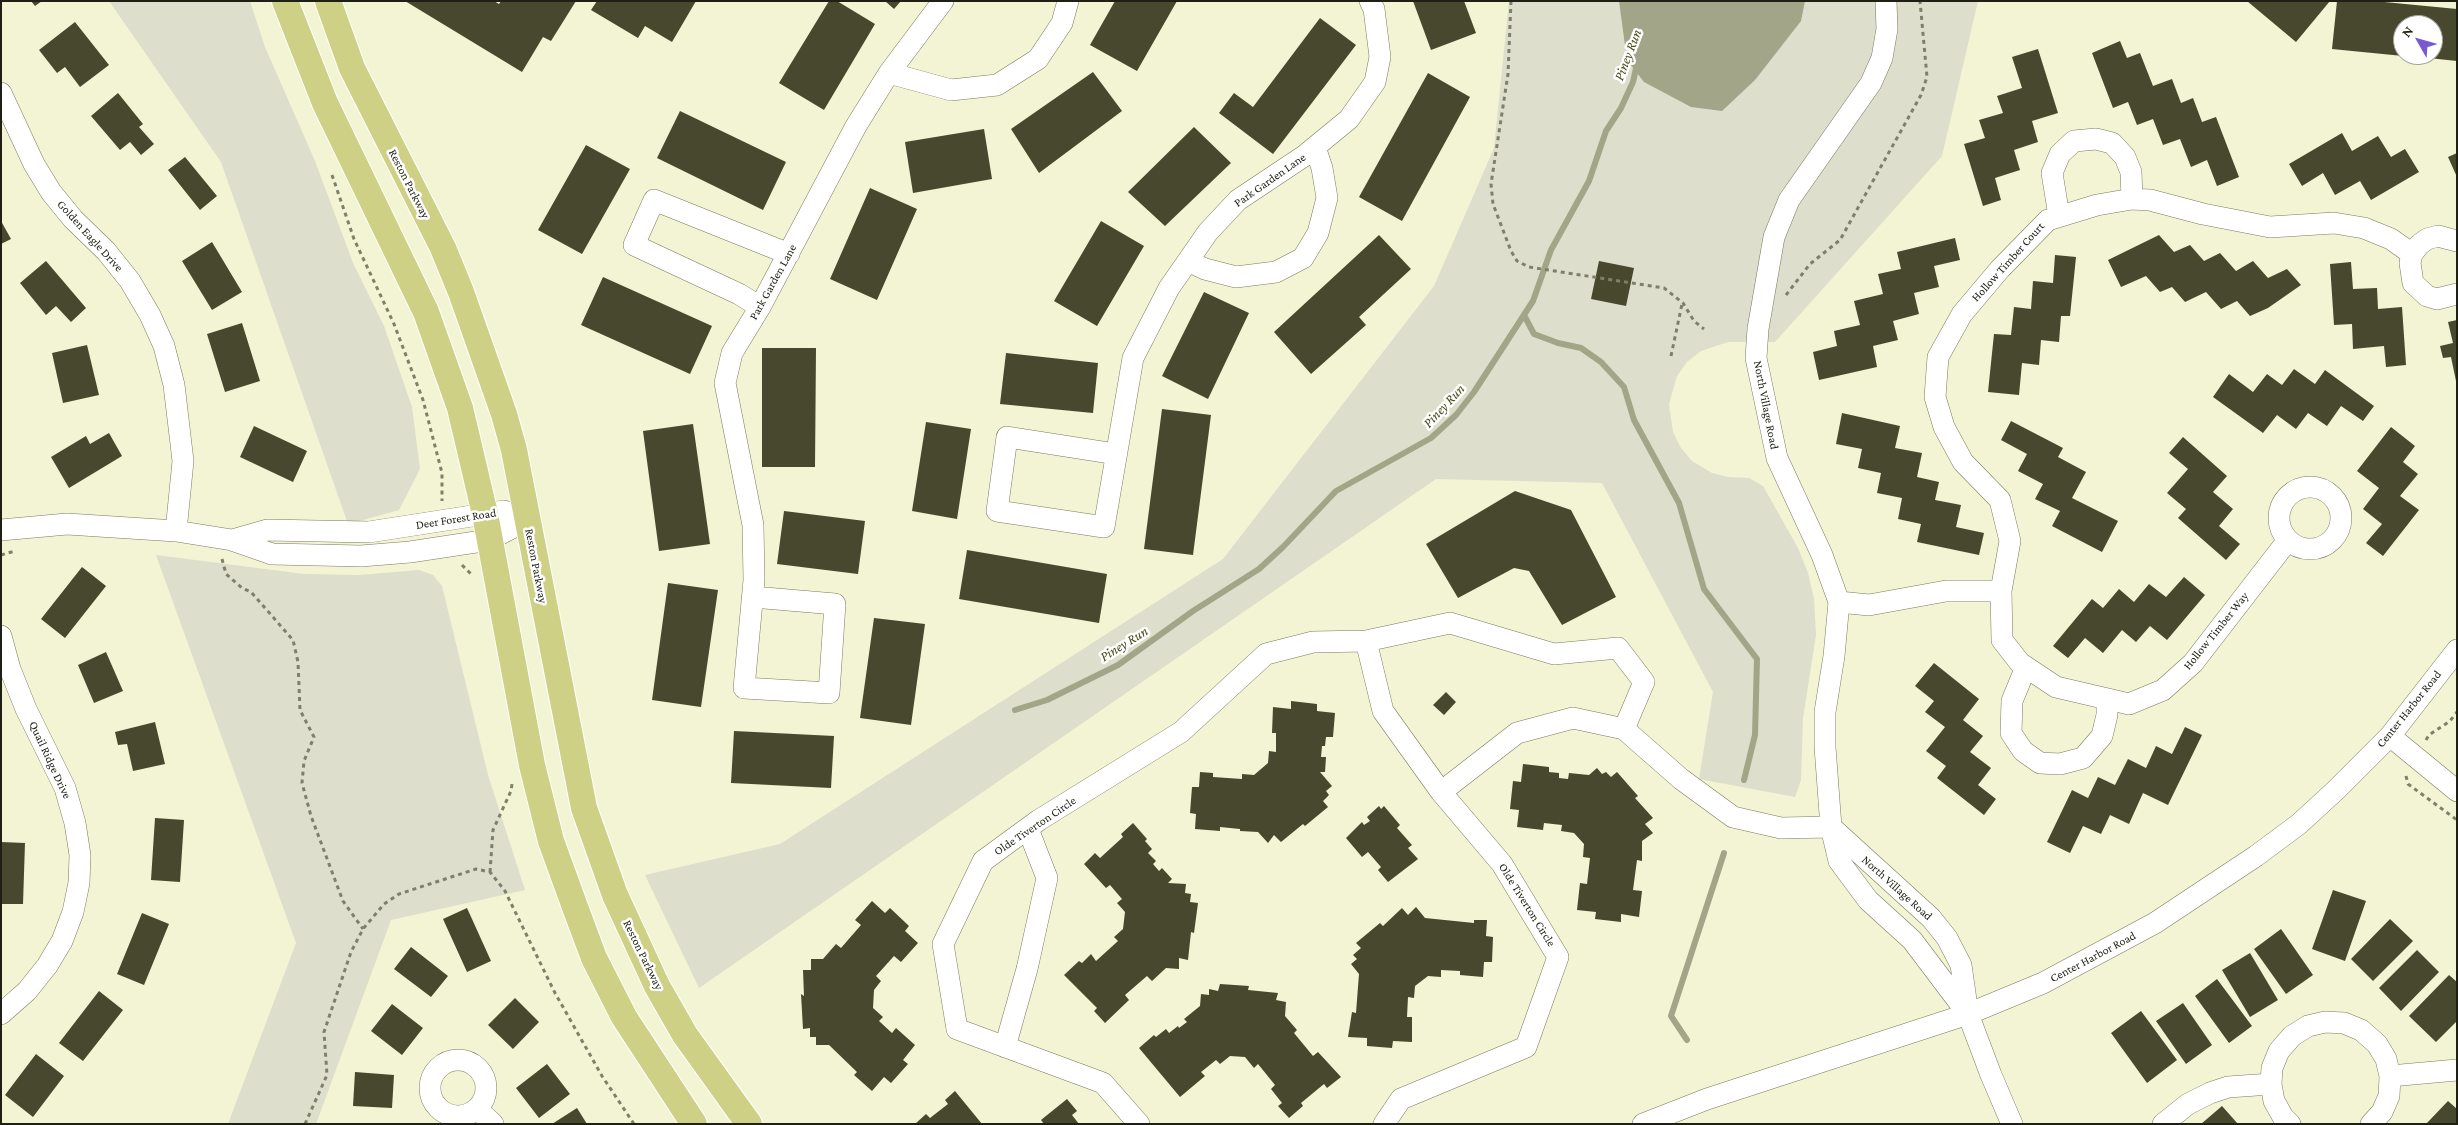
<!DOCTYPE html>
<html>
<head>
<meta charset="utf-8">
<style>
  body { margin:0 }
  #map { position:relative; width:2458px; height:1125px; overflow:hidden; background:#f2f4d3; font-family:"Crimson Pro",serif }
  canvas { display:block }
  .frame { position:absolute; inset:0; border:2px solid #1f2014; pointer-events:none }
  .north { position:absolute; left:2393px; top:15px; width:50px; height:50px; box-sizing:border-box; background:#fff; border:1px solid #a5a6a1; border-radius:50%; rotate:308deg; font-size:14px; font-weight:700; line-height:20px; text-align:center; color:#1f2014 }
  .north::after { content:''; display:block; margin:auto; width:18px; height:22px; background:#7759d3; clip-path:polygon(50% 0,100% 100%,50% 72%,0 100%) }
</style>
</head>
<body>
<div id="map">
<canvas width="2458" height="1125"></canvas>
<div class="frame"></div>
<div class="north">N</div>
</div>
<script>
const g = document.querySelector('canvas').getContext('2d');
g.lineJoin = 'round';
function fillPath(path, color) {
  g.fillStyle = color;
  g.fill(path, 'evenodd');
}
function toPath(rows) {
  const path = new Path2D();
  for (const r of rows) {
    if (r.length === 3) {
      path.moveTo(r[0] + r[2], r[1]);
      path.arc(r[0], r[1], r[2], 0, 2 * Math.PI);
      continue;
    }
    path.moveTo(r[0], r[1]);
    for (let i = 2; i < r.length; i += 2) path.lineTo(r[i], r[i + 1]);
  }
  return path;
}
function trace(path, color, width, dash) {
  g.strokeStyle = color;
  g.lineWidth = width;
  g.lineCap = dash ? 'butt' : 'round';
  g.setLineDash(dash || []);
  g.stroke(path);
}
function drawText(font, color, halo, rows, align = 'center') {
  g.font = font + ' "Crimson Pro",serif';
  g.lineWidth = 5;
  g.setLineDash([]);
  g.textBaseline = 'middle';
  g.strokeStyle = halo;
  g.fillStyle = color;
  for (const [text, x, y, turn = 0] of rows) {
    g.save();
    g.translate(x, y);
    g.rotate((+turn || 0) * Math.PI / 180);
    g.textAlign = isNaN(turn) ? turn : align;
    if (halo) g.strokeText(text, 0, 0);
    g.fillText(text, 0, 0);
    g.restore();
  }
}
fillPath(toPath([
  [109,1,250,1,265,47,315,161,353,263,384,326,412,407,420,469,399,510,348,524,221,162],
  [1509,1,1978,1,1942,156,1775,342,1728,342,1701,351,1687,362,1677,376,1669,404,1673,432,1681,448,1692,461,1712,473,1728,477,1749,478,1763,486,1798,548,1808,573,1814,599,1816,635,1803,718,1801,780,1795,797,1699,779,1713,692,1602,483,1436,479,699,988,645,875,780,844,1223,559,1434,286,1494,148],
  [156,555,304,574,359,575,419,570,433,575,442,586,488,775,525,890,391,920,316,1124,228,1124,296,943]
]), '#dddecb');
fillPath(toPath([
  [1619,1,1805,1,1801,21,1755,80,1722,111,1691,107,1644,82,1627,60]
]), '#a3a588');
trace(toPath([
  [1524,315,1534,334,1558,343,1581,348,1601,362,1624,387,1634,420,1679,503,1704,589,1757,659,1755,735,1744,780],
  [1015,710,1047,700,1118,665,1193,611,1259,569,1283,547,1336,491,1431,438,1456,415,1474,392,1533,301,1551,250,1589,181,1606,131,1621,108,1633,82,1637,64],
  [1687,1040,1671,1016,1724,853]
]), '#a3a588', 6);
fillPath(toPath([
  [31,1,42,1,35,6],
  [405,1,494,1,499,4,501,1,576,1,551,41,543,37,522,72],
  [597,1,696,1,672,42,645,26,638,38,591,10],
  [829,1,837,1,875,24,824,110,779,83],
  [885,1,901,1,894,9],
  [1115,1,1177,1,1137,71,1090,45],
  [1413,1,1464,1,1476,33,1431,50],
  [2247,1,2330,1,2296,42],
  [2337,1,2374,1,2457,9,2457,61,2409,56,2433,55,2433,25,2403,25,2403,56,2332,49],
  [1320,18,1356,45,1273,154,1219,113,1234,93,1253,107],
  [75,22,109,65,80,87,65,67,57,73,39,50],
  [2120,41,2127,58,2140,53,2153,86,2172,79,2181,103,2193,98,2202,122,2216,117,2239,177,2217,186,2207,160,2191,167,2180,139,2163,145,2153,119,2137,125,2128,102,2113,108,2092,53],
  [2038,49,2058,113,2032,121,2038,142,2014,150,2020,170,1995,178,2001,200,1983,206,1964,144,1985,138,1979,120,2003,113,1997,96,2022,88,2012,57],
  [1093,72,1122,111,1039,173,1011,129],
  [1428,73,1470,97,1402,221,1359,197],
  [118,93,143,124,139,127,154,144,141,155,130,142,120,150,91,116],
  [680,111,786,162,763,210,657,158],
  [1194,127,1231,163,1165,226,1128,192],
  [984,129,992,179,913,193,905,142],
  [2342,133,2352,151,2378,136,2391,157,2405,149,2419,172,2371,200,2360,181,2335,195,2323,173,2302,186,2289,164],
  [586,145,630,169,582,254,538,230],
  [2457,153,2457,177,2448,157],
  [185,157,217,196,200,210,168,170],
  [870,188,917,209,877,300,830,279],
  [1,221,11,239,1,244],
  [1101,221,1144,246,1097,326,1054,301],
  [1379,235,1411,269,1359,317,1366,325,1311,374,1274,332],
  [2159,235,2174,252,2190,245,2204,261,2220,253,2236,271,2253,261,2268,278,2287,269,2301,285,2268,308,2250,316,2237,301,2221,309,2206,292,2185,302,2172,287,2160,292,2146,276,2121,287,2108,260],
  [1955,238,1960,260,1934,266,1939,287,1914,293,1919,314,1893,321,1898,340,1873,346,1877,367,1819,380,1813,352,1837,346,1834,331,1860,325,1854,301,1883,294,1878,274,1901,269,1897,252],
  [212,242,242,292,212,310,182,261],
  [2055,255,2076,257,2070,316,2061,316,2059,342,2041,340,2039,365,2022,363,2019,395,1988,392,1994,334,2011,335,2014,307,2031,309,2033,281,2053,283],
  [46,261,86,308,71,322,56,306,46,315,20,283],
  [1599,261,1634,268,1626,306,1591,299],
  [2351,262,2353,289,2377,288,2378,309,2402,307,2406,365,2386,367,2384,346,2353,349,2352,324,2334,325,2330,264],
  [603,277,712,326,690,374,581,325],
  [1204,292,1249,313,1208,399,1162,376],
  [2457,320,2457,381,2456,381,2451,357,2443,358,2440,346,2453,343,2448,322],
  [242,323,260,381,225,392,207,334],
  [87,345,99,395,63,403,52,353],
  [762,348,816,348,815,467,762,467],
  [1006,353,1098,363,1093,413,1000,404],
  [2294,369,2315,384,2325,370,2374,406,2363,421,2341,406,2327,426,2308,413,2296,429,2277,415,2263,433,2213,397,2229,374,2253,392,2267,374,2282,385],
  [1162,409,1211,415,1193,555,1144,549],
  [1842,413,1900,426,1895,448,1922,453,1917,477,1939,482,1935,500,1961,505,1956,527,1984,533,1979,555,1917,542,1921,524,1898,519,1902,498,1877,493,1881,473,1858,468,1862,449,1836,444],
  [2011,421,2063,448,2058,457,2086,472,2072,498,2118,521,2102,552,2052,526,2060,511,2035,499,2043,484,2018,471,2027,454,2001,440],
  [926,422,971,429,957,519,912,511],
  [693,424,710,544,659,551,643,431],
  [254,426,307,451,293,482,240,457],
  [2391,427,2415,446,2403,462,2418,474,2400,496,2419,510,2383,556,2366,543,2382,524,2363,509,2379,488,2357,471],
  [109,433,122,456,69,488,51,457,86,436,90,444],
  [2183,437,2227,476,2213,492,2233,509,2219,526,2240,544,2226,560,2178,518,2186,509,2167,493,2188,469,2169,453],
  [1515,491,1571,510,1616,597,1562,625,1529,571,1514,568,1458,598,1426,544],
  [784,511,865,521,858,574,777,564],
  [967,550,1107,574,1099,623,959,599],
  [82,567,106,586,65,638,41,619],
  [2184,577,2205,595,2167,640,2150,626,2136,642,2122,630,2103,653,2085,638,2068,658,2053,646,2092,599,2103,608,2119,589,2134,602,2149,584,2166,597],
  [668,583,718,590,701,707,652,700],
  [874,618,925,624,911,725,860,718],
  [106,652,123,691,94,703,78,665],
  [1934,663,1979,699,1963,720,1983,736,1970,752,1991,768,1978,785,1996,799,1984,815,1937,778,1946,766,1926,751,1945,727,1925,712,1934,701,1915,686],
  [1446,692,1456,702,1444,715,1433,705],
  [1291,701,1317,704,1317,711,1335,713,1333,737,1326,737,1325,746,1322,746,1321,757,1326,757,1325,772,1320,772,1332,786,1326,791,1329,795,1323,801,1328,807,1305,826,1303,824,1281,842,1274,835,1268,843,1258,832,1240,831,1240,829,1220,827,1220,831,1195,829,1196,814,1190,813,1192,787,1199,787,1200,772,1213,773,1213,777,1242,779,1242,774,1254,775,1268,763,1269,751,1276,752,1276,733,1272,733,1273,707,1291,709],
  [155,722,165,764,133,771,127,744,118,745,115,732],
  [2185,727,2202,735,2168,805,2143,793,2129,824,2110,815,2101,834,2083,826,2070,853,2047,842,2072,790,2088,798,2098,777,2115,785,2128,759,2146,768,2156,746,2172,754],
  [734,731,834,736,831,788,731,783],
  [1523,764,1549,767,1549,772,1559,773,1559,778,1568,779,1569,773,1589,775,1597,768,1602,774,1606,772,1611,777,1617,772,1638,796,1635,798,1653,818,1645,824,1653,833,1642,841,1642,861,1637,860,1633,890,1642,891,1639,917,1621,914,1621,922,1595,919,1596,912,1577,910,1580,883,1587,884,1590,858,1583,857,1584,844,1574,833,1561,831,1562,825,1544,823,1543,830,1517,827,1519,810,1510,809,1513,781,1521,782],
  [1379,806,1381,809,1384,806,1400,825,1397,828,1412,845,1408,848,1418,859,1388,882,1378,870,1381,867,1368,852,1362,857,1346,838,1362,822,1364,825,1370,821,1367,817],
  [155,818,184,820,180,882,151,880],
  [1133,823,1147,839,1145,841,1152,849,1148,853,1156,861,1153,864,1159,871,1162,868,1172,879,1168,883,1186,884,1185,893,1191,894,1190,902,1198,903,1194,933,1191,932,1188,960,1179,958,1179,969,1166,968,1152,981,1147,976,1125,995,1129,1000,1105,1023,1094,1011,1097,1008,1064,975,1079,961,1082,963,1091,954,1096,961,1118,941,1114,937,1123,929,1125,912,1117,903,1122,899,1110,885,1106,888,1084,864,1095,853,1100,858,1123,837,1121,834],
  [1,842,25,843,23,904,1,904],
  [2333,890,2366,901,2345,961,2312,949],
  [872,901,885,913,890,908,909,926,905,931,918,943,901,962,894,956,876,976,881,981,874,990,873,1008,883,1017,879,1021,892,1033,896,1028,915,1045,903,1060,908,1064,891,1083,884,1077,872,1091,854,1075,857,1072,829,1045,816,1045,816,1037,810,1037,810,1028,803,1029,801,994,804,996,803,970,811,970,811,959,823,959,836,944,841,948,861,925,855,920],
  [1416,907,1425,918,1474,923,1474,920,1487,920,1486,936,1493,937,1492,962,1484,962,1483,977,1460,975,1460,971,1441,970,1441,977,1428,976,1415,986,1414,998,1408,997,1407,1017,1412,1017,1412,1042,1393,1041,1392,1048,1367,1046,1367,1038,1348,1037,1352,1012,1356,1013,1359,974,1351,964,1357,959,1353,955,1361,948,1356,943,1380,923,1383,926,1402,908,1408,915],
  [467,908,491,961,467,972,443,919],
  [142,913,169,924,144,985,117,974],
  [2390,919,2413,941,2373,981,2351,959],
  [2281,929,2313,975,2286,994,2254,949],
  [411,947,448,976,431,997,394,969],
  [2417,950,2439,972,2401,1011,2379,988],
  [2250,953,2278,1000,2250,1017,2222,970],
  [2449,975,2457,982,2457,1021,2436,1042,2409,1016],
  [2217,979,2252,1026,2229,1043,2195,996],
  [1220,984,1249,986,1248,990,1278,993,1276,1000,1286,1002,1285,1016,1297,1030,1294,1033,1313,1056,1318,1052,1341,1077,1327,1088,1324,1084,1301,1103,1303,1106,1289,1118,1278,1106,1282,1103,1271,1089,1275,1085,1258,1064,1254,1068,1245,1057,1230,1056,1220,1064,1216,1060,1201,1072,1205,1076,1180,1097,1139,1048,1154,1035,1156,1037,1166,1029,1169,1033,1178,1026,1179,1028,1187,1022,1184,1019,1200,1006,1201,994,1209,995,1209,989,1218,991],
  [99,991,123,1010,83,1061,59,1043],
  [515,998,539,1022,513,1049,488,1025],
  [2183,1003,2212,1045,2186,1064,2156,1021],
  [392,1004,423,1028,402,1055,371,1031],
  [2141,1011,2177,1060,2147,1083,2111,1033],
  [36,1054,64,1076,33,1117,5,1095],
  [547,1064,570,1094,539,1118,516,1088],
  [355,1072,394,1075,392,1108,353,1106],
  [955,1091,982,1124,915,1124,926,1114,930,1118,948,1104,945,1100],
  [1067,1099,1077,1111,1072,1115,1079,1124,1044,1124,1041,1120],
  [2448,1101,2457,1109,2457,1124,2426,1124],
  [2222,1106,2238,1124,2201,1124],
  [577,1108,587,1124,552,1124]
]), '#47482e');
const minor = toPath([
  [1886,1,1887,29,1882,58,1871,83,1789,200,1774,237,1758,329,1756,358,1777,458,1822,555,1839,602,1834,656,1825,712,1825,747,1831,827,1839,861,1868,900,1912,940,1968,1014],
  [889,73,951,90,997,85,1038,59,1062,23,1068,1],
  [1,93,34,164,51,192,73,219,106,251,130,281,150,315,164,346,174,385,183,461,176,531],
  [2059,216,2052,173,2060,154,2074,141,2096,139,2112,143,2125,157,2131,172,2132,199],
  [2457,241,2438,236,2427,239,2419,245,2412,254,2410,263,2413,283,2427,296,2437,299,2457,294],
  [1188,261,1205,269,1236,277,1276,272,1303,258,1318,233,1327,198,1322,168,1315,147],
  [760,307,739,294,634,245,654,200,789,254],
  [1116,454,1007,437,997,511,1104,527,1133,358,1169,288,1208,232,1238,200,1304,156,1349,119,1375,82,1380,57,1374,9,1370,1],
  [2310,518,31],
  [1,530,67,524,176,531,232,540,272,554,361,556,410,552,489,540,527,520],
  [232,540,267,530,369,532,504,511,527,520],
  [2288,540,2193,663,2163,690,2129,704,2056,687,2020,663,2002,640,2001,591,2010,541,2000,500,1963,462,1944,427,1935,397,1938,357,1962,314,2000,269,2048,220,2097,205,2132,199,2150,200,2203,214,2270,227,2334,223,2364,228,2391,239,2412,254],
  [753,597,835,604,829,693,744,688,754,580,753,525,725,383,732,353,760,307,856,126,889,73,943,1],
  [1839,602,1869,605,1946,591,2001,591],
  [1,636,10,669,26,709,65,788,75,823,80,855,79,883,73,912,62,941,47,966,27,991,1,1014],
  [1366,641,1383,711,1441,792,1502,864,1558,957,1526,1047,1401,1099,1384,1124],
  [2026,667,2012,701,2011,733,2023,751,2040,763,2060,764,2083,758,2102,736,2107,715,2107,699],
  [2390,736,2457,791],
  [1441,792,1517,733,1573,718,1624,729],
  [1831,827,1931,918,1947,938,1961,965,1968,1014,1991,1075,2012,1124],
  [1005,1047,1027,969,1047,878,1028,829],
  [458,1088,28],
  [2390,1076,2457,1070],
  [477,1109,493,1124],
  [1139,1124,1103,1083,957,1029,943,944,983,861,1039,820,1181,732,1266,654,1313,642,1366,641,1450,623,1554,654,1618,648,1644,682,1624,729,1681,779,1733,817,1781,828,1831,827],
  [1643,1124,1707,1099,1968,1014,2043,983,2155,923,2256,856,2299,824,2336,790,2390,736,2457,650],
  [2163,1124,2188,1104,2210,1093,2228,1087,2271,1084],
  [2290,1124,2283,1117,2274,1101,2271,1084,2272,1068,2279,1051,2292,1036,2308,1026,2325,1022,2344,1023,2361,1030,2377,1044,2386,1059,2390,1076,2389,1096,2382,1112,2371,1124]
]);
const major = toPath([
  [285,1,325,103,426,312,460,408,485,514,532,765,551,841,575,907,594,958,624,1017,694,1124],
  [328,1,352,68,443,248,461,292,504,414,514,450,584,808,615,895,657,986,685,1035,749,1124]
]);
trace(minor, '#7a7b5e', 22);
trace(major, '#fff', 28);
trace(toPath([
  [1511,1,1508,74,1491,184,1493,204,1511,251,1517,261,1529,267,1664,288,1683,303,1694,321,1704,329],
  [332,175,354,239,394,324,423,400,442,473,442,501],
  [1786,295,1810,264,1840,240,1921,95,1927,77,1920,1],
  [1671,356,1682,304],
  [1,555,15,551],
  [222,559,226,574,242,588,251,592,293,640,298,662,300,710,314,737,304,761,302,783,311,816,338,888,343,901,363,929],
  [462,565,472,575],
  [2426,740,2429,735,2450,721,2457,712],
  [2406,776,2408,784,2457,820],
  [490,872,493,830,511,791,512,784],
  [305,1124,327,1075,324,1032,351,952,363,929,384,904,399,894,476,869,490,872,505,891,555,993,602,1076,634,1124]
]), '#7f806b', 3, [4, 4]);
trace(minor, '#fff', 21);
trace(major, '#ced085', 26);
drawText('12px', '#1f2014', '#fff', [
  ["Park Garden Lane",1270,180,-35],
  ["Reston Parkway",409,184,63],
  ["Golden Eagle Drive",90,236,48],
  ["Hollow Timber Court",2008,262,-48],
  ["Park Garden Lane",773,282,-61],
  ["North Village Road",1766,405,79],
  ["Deer Forest Road",456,519,-9],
  ["Reston Parkway",536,566,79],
  ["Hollow Timber Way",2216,631,-51],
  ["Center Harbor Road",2409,709,-51],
  ["Quail Ridge Drive",50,760,65],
  ["Olde Tiverton Circle",1035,826,-34],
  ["North Village Road",1897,888,42],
  ["Olde Tiverton Circle",1527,905,58],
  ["Reston Parkway",643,955,64],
  ["Center Harbor Road",2093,957,-28]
]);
drawText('italic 14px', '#4b4d1a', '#fff', [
  ["Piney Run",1628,55,-69],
  ["Piney Run",1444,406,-47],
  ["Piney Run",1124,644,-32]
]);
</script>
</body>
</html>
